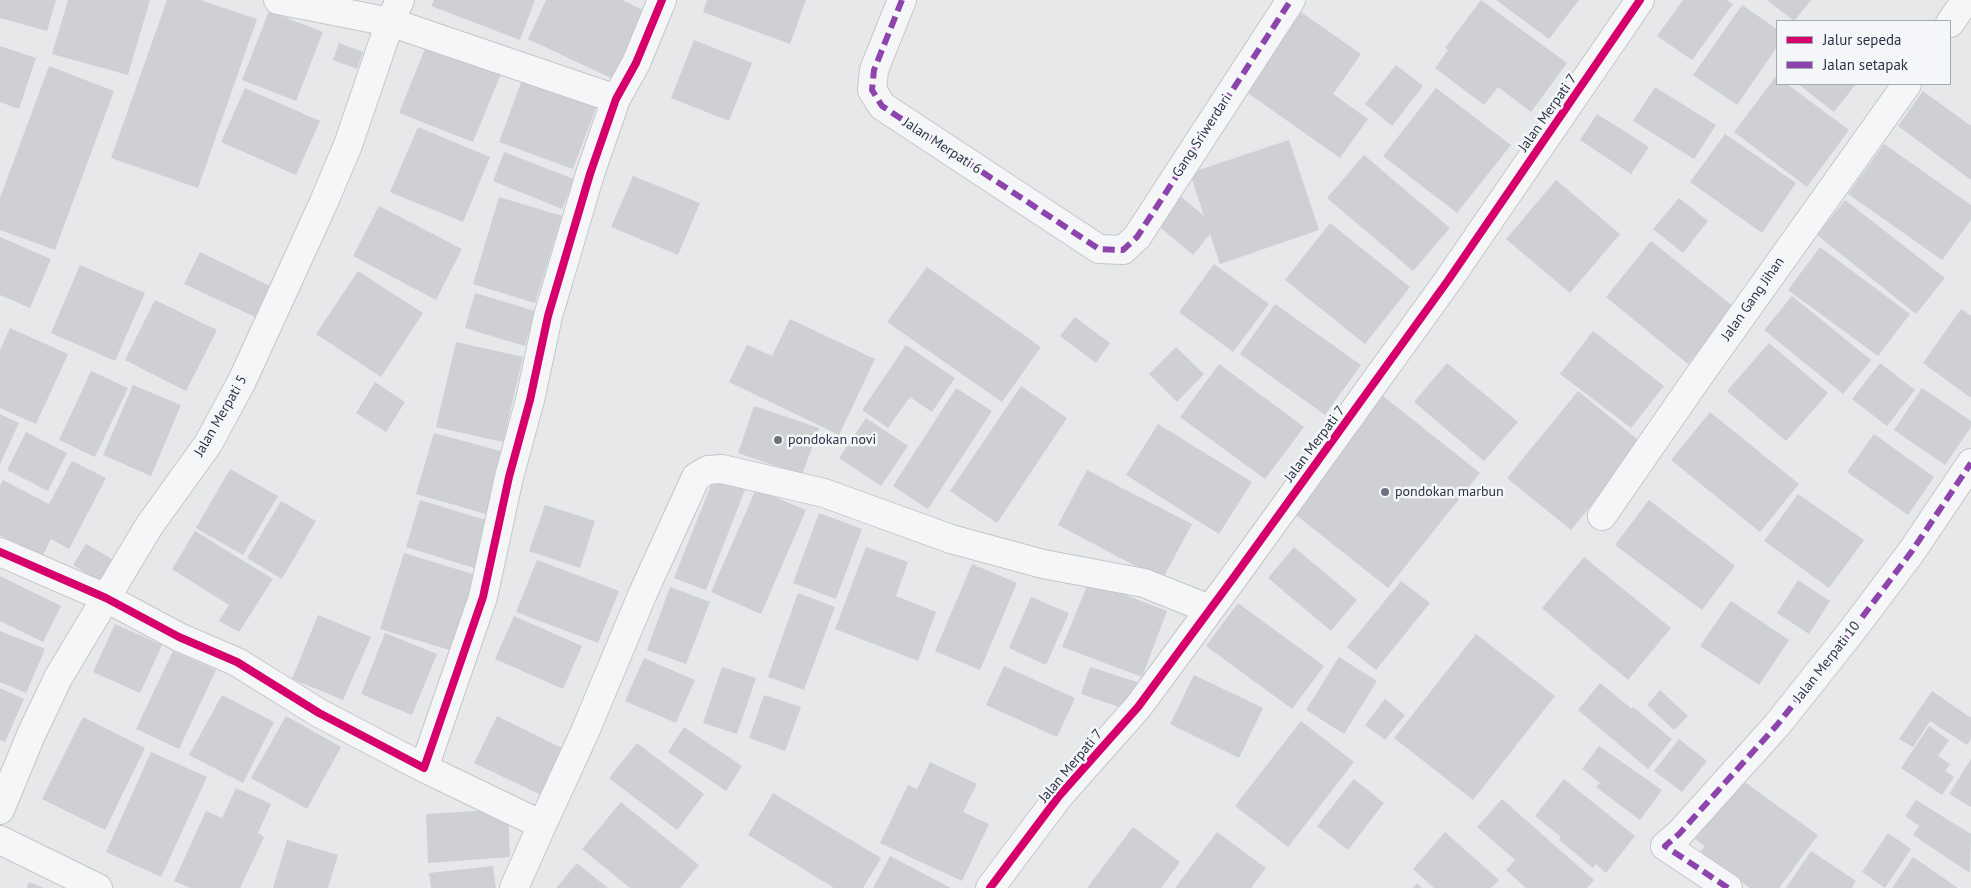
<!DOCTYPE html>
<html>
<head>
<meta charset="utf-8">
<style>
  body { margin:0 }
  #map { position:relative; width:1971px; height:888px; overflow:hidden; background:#e6e8ea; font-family:"PT Sans",sans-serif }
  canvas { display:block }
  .legend { position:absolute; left:1776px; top:20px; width:175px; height:65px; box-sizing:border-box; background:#f4f6f9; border:1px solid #a4a8b1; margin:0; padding:6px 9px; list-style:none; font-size:15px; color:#2b3445 }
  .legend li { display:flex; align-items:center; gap:10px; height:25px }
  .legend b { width:25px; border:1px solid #a4a8b1 }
</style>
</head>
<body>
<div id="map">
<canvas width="1971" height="888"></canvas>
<ul class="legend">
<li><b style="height:6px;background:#d6006c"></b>Jalur sepeda</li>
<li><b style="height:6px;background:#8e44ad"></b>Jalan setapak</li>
</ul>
</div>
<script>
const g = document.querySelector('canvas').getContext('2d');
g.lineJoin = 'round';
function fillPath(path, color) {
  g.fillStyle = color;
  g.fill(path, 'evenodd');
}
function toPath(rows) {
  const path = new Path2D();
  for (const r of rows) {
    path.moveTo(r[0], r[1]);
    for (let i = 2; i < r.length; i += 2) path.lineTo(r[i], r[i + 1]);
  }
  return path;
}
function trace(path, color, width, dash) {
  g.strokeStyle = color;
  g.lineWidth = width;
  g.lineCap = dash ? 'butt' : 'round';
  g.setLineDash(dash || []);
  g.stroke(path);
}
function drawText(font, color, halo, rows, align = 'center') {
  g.font = font + ' "PT Sans",sans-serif';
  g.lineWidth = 5;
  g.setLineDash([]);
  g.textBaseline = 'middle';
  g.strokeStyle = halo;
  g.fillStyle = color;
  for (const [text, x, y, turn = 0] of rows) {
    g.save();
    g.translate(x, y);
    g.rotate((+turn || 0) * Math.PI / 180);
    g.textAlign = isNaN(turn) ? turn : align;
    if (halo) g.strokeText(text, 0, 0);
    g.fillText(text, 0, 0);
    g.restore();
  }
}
fillPath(toPath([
  [0,0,56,0,47,31,0,18],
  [68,0,150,0,128,75,52,54],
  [167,0,200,0,257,19,198,188,111,158],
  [434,0,535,0,520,40,431,6],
  [546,0,622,0,645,11,613,79,528,39],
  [707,0,806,0,790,44,703,12],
  [1481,0,1567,63,1531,112,1498,87,1484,105,1435,68,1448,50,1445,48],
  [1496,0,1579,0,1549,39],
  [1683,0,1727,0,1733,4,1692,60,1657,36],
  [1767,0,1811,0,1794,21],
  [1742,5,1777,29,1777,47,1737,105,1693,75],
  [269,11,323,32,296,101,242,80],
  [1301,12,1361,54,1333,94,1368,119,1340,158,1245,91],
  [429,39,503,69,473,142,399,113],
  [694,40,752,63,729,121,671,98],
  [339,43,363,52,357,69,333,60],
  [0,46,36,58,19,109,0,102],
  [1396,65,1423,86,1392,126,1365,104],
  [49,66,114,91,55,250,0,230,0,198],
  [524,75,598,102,573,169,499,142],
  [1777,75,1777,84,1787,84,1849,130,1807,187,1734,132],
  [1798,84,1856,84,1834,112],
  [1655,87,1716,125,1694,159,1633,121],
  [245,88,320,121,296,175,221,142],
  [1436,88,1511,145,1457,213,1383,156],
  [1923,91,1971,126,1971,180,1898,126],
  [1597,114,1649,147,1631,174,1580,140],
  [418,127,490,157,463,222,390,192],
  [1725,134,1796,183,1762,233,1690,182],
  [1289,140,1319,230,1220,264,1210,234,1193,255,1154,222,1177,193,1204,216,1190,173],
  [1884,144,1971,205,1971,220,1942,260,1848,194],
  [504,152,574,179,562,209,493,181],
  [1364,155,1450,228,1413,271,1327,198],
  [633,176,700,203,678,255,611,227],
  [1556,180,1620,234,1570,293,1506,239],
  [499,197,562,216,535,303,473,284],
  [1679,198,1708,221,1683,253,1653,229],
  [1845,200,1945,278,1916,314,1817,235],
  [379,206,462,249,436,300,353,256],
  [1330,223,1410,287,1365,344,1285,280],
  [0,237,51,259,30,308,0,295],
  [1651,241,1734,307,1688,364,1606,297],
  [1820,247,1910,314,1878,356,1788,290],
  [200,252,270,286,255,317,184,284],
  [1214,264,1269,304,1233,352,1179,312],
  [80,265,145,293,115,361,51,333],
  [927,267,1041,347,1002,402,887,322],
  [358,271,423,313,381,377,316,334],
  [475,293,535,311,525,346,465,328],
  [1792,296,1871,360,1843,394,1764,330],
  [155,300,217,330,186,391,125,360],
  [1275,304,1361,365,1325,415,1240,354],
  [1961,309,1971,316,1971,398,1923,363],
  [1075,317,1110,343,1096,363,1060,336],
  [790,319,875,359,839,435,729,382,747,345,772,356],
  [10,328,68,354,36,424,0,408,0,350],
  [1593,331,1664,386,1631,428,1560,374],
  [456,342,523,357,503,442,436,427],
  [1769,343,1828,393,1786,441,1727,391],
  [906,345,955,378,932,412,910,397,888,428,862,410],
  [1176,347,1204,374,1177,402,1149,374],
  [1447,363,1518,422,1484,461,1414,402],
  [1880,363,1915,390,1887,426,1852,399],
  [1219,364,1304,427,1265,479,1180,417],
  [91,371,128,388,95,457,59,440],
  [375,382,405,402,386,432,356,413],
  [133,385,181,405,151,476,103,455],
  [1021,386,1067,418,997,523,950,491],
  [956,388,992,411,928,509,893,486],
  [1922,388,1971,421,1971,427,1945,465,1894,430],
  [1578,391,1642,443,1571,530,1507,478],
  [1383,396,1480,473,1388,588,1291,511],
  [754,406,819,428,802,475,738,453],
  [1710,412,1799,484,1760,532,1671,460],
  [0,414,19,423,0,464],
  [866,418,908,446,881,486,839,458],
  [1158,424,1252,482,1219,534,1126,475],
  [26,432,67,453,48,491,7,470],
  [434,433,504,452,486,514,416,494],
  [1874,434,1934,477,1908,515,1847,472],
  [72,461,106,478,69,549,51,539,42,557,0,535,0,486,3,480,49,504],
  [230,469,278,496,243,555,196,528],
  [1087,470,1192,524,1162,580,1058,525],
  [715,475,746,487,706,590,674,578],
  [756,489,806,510,761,614,711,592],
  [1798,494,1864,540,1829,588,1764,541],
  [420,500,489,521,474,568,406,547],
  [1649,500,1735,566,1702,610,1615,545],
  [281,501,316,521,282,579,247,558],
  [545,505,595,521,580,568,529,551],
  [819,513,862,529,836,599,793,583],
  [195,531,273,579,239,632,219,621,229,605,172,569],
  [86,544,114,560,101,582,73,565],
  [866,547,908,562,896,596,936,612,918,661,835,629],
  [1294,547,1357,600,1331,631,1268,578],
  [404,553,479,576,456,652,380,629],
  [1584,557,1671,628,1628,680,1542,608],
  [537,560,619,591,598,643,516,612],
  [972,564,1017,583,980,670,935,651],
  [0,576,61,606,43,642,0,621],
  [1798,580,1830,601,1809,634,1777,613],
  [1089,581,1167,611,1142,677,1062,647],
  [1401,581,1430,603,1376,670,1347,647],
  [670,587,710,602,686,664,647,650],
  [798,593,835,607,804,690,768,677],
  [1031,597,1069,613,1046,665,1009,648],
  [1731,601,1789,640,1759,685,1700,646],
  [1238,603,1324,666,1292,709,1206,646],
  [318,615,371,637,343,700,292,679],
  [514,616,582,646,563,689,495,659],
  [115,624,162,645,140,693,93,672],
  [0,631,45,649,26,693,0,682],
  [385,633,437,654,412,715,361,694],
  [1476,634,1555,696,1473,800,1394,738],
  [173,651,216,670,179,749,136,729],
  [1339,657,1377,681,1344,734,1306,710],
  [644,658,695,680,676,723,625,701],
  [1004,666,1075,698,1057,737,986,705],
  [722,667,756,678,737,734,703,723],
  [1090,667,1137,682,1128,710,1081,694],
  [1194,675,1263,708,1239,758,1170,724],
  [1600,683,1632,709,1633,707,1672,739,1648,769,1578,710],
  [0,688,24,699,5,742,0,740],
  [1660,690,1688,716,1674,730,1647,705],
  [1932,691,1971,718,1971,739,1967,745,1930,721,1913,747,1899,739],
  [222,695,274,722,243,783,189,755],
  [764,695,801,707,785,751,749,738],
  [1385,699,1405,715,1385,740,1365,725],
  [286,716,341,747,307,809,251,778],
  [497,716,566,750,543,796,474,763],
  [83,717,145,748,105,830,42,799],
  [1301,721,1354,762,1288,847,1235,806],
  [1929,726,1949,740,1938,756,1950,764,1945,771,1954,777,1942,795,1901,768],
  [684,727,742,766,726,791,668,752],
  [1679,739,1707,761,1682,792,1654,771],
  [637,743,704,794,677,830,609,778],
  [1599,746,1662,790,1640,820,1596,787,1600,783,1582,769],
  [151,752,207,777,161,877,106,852],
  [1971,759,1971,807,1949,794],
  [930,762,977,784,963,812,989,824,962,881,880,843,908,785,917,789],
  [1739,778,1818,835,1779,888,1750,888,1700,852,1705,846,1695,839],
  [1354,779,1384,803,1348,850,1317,826],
  [1564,779,1635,836,1606,873,1596,864,1593,868,1559,840,1561,837,1535,816],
  [236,788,271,804,258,833,264,837,240,888,190,888,174,881,206,811,222,818],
  [773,793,881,858,863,888,834,888,748,835],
  [1502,799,1594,880,1587,888,1526,888,1506,870,1515,860,1477,827],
  [1916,800,1971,834,1970,873,1913,835,1919,826,1905,816],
  [621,802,699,865,680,888,630,888,582,849],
  [508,809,510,857,428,863,426,814],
  [1133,827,1180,862,1161,888,1087,888],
  [1217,832,1266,868,1251,888,1175,888],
  [1445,832,1499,880,1491,888,1434,888,1413,869],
  [1888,833,1911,849,1885,888,1862,872],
  [287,840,338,855,328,888,273,888],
  [1811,851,1856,881,1852,888,1786,888],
  [890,856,951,888,873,888],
  [1913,857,1958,888,1892,888],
  [577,863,608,888,556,888],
  [493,866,496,888,431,888,429,873],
  [29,882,44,888,27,888],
  [1417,883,1422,888,1412,888]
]), '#ced0d3');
const minor = toPath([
  [278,0,390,22,616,99],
  [902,0,874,70,872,90,882,106,1099,249,1123,250,1137,237,1291,0],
  [1950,23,1966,0],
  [1602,516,1696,380,1907,84],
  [0,552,106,598,179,637,237,662,319,713,424,768,483,597,509,477,530,400,548,316,590,174,616,99,636,63,662,0],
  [424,768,542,825],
  [0,810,31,735,58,678,149,526,208,444,242,381,323,204,348,145,390,22,400,0],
  [0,840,98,888],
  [514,888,542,825,584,734,643,593,696,477,708,470,722,469,824,493,951,539,1043,564,1144,583,1209,609],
  [990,888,1059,796,1138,707,1234,577,1449,279,1640,0],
  [1728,888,1665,846,1679,834,1777,725,1851,632,1912,551,1971,463]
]);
trace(minor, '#c4c6c8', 30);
trace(minor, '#f5f6f7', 28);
trace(toPath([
  [902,0,874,70,872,90,882,106,1099,249,1123,250,1137,237,1291,0],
  [1728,888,1665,846,1679,834,1777,725,1851,632,1912,551,1971,463]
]), '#8e44ad', 6, [12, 6]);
trace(toPath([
  [0,552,106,598,179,637,237,662,319,713,424,768,483,597,509,477,530,400,548,316,590,174,616,99,636,63,662,0],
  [990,888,1059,796,1138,707,1234,577,1449,279,1640,0]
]), '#d6006c', 8);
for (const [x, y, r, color] of [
  [778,440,5,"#6c737f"],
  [1385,492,5,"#6c737f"]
]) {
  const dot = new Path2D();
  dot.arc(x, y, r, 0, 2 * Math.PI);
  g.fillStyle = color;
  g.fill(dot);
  trace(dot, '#f4f6f9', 2);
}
drawText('14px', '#2b3445', '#f4f6f9', [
  ["Jalan Merpati 7",1548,113,-55],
  ["Gang Sriwerdari",1202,136,-57],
  ["Jalan Merpati 6",942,146,33],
  ["Jalan Gang Jihan",1753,299,-55],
  ["Jalan Merpati 5",221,416,-60],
  ["Jalan Merpati 7",1315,444,-53],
  ["Jalan Merpati 10",1827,662,-52],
  ["Jalan Merpati 7",1071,766,-50]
]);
drawText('14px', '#2b3445', '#f4f6f9', [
  ["pondokan novi",788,440],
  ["pondokan marbun",1395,492]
], 'left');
</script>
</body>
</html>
